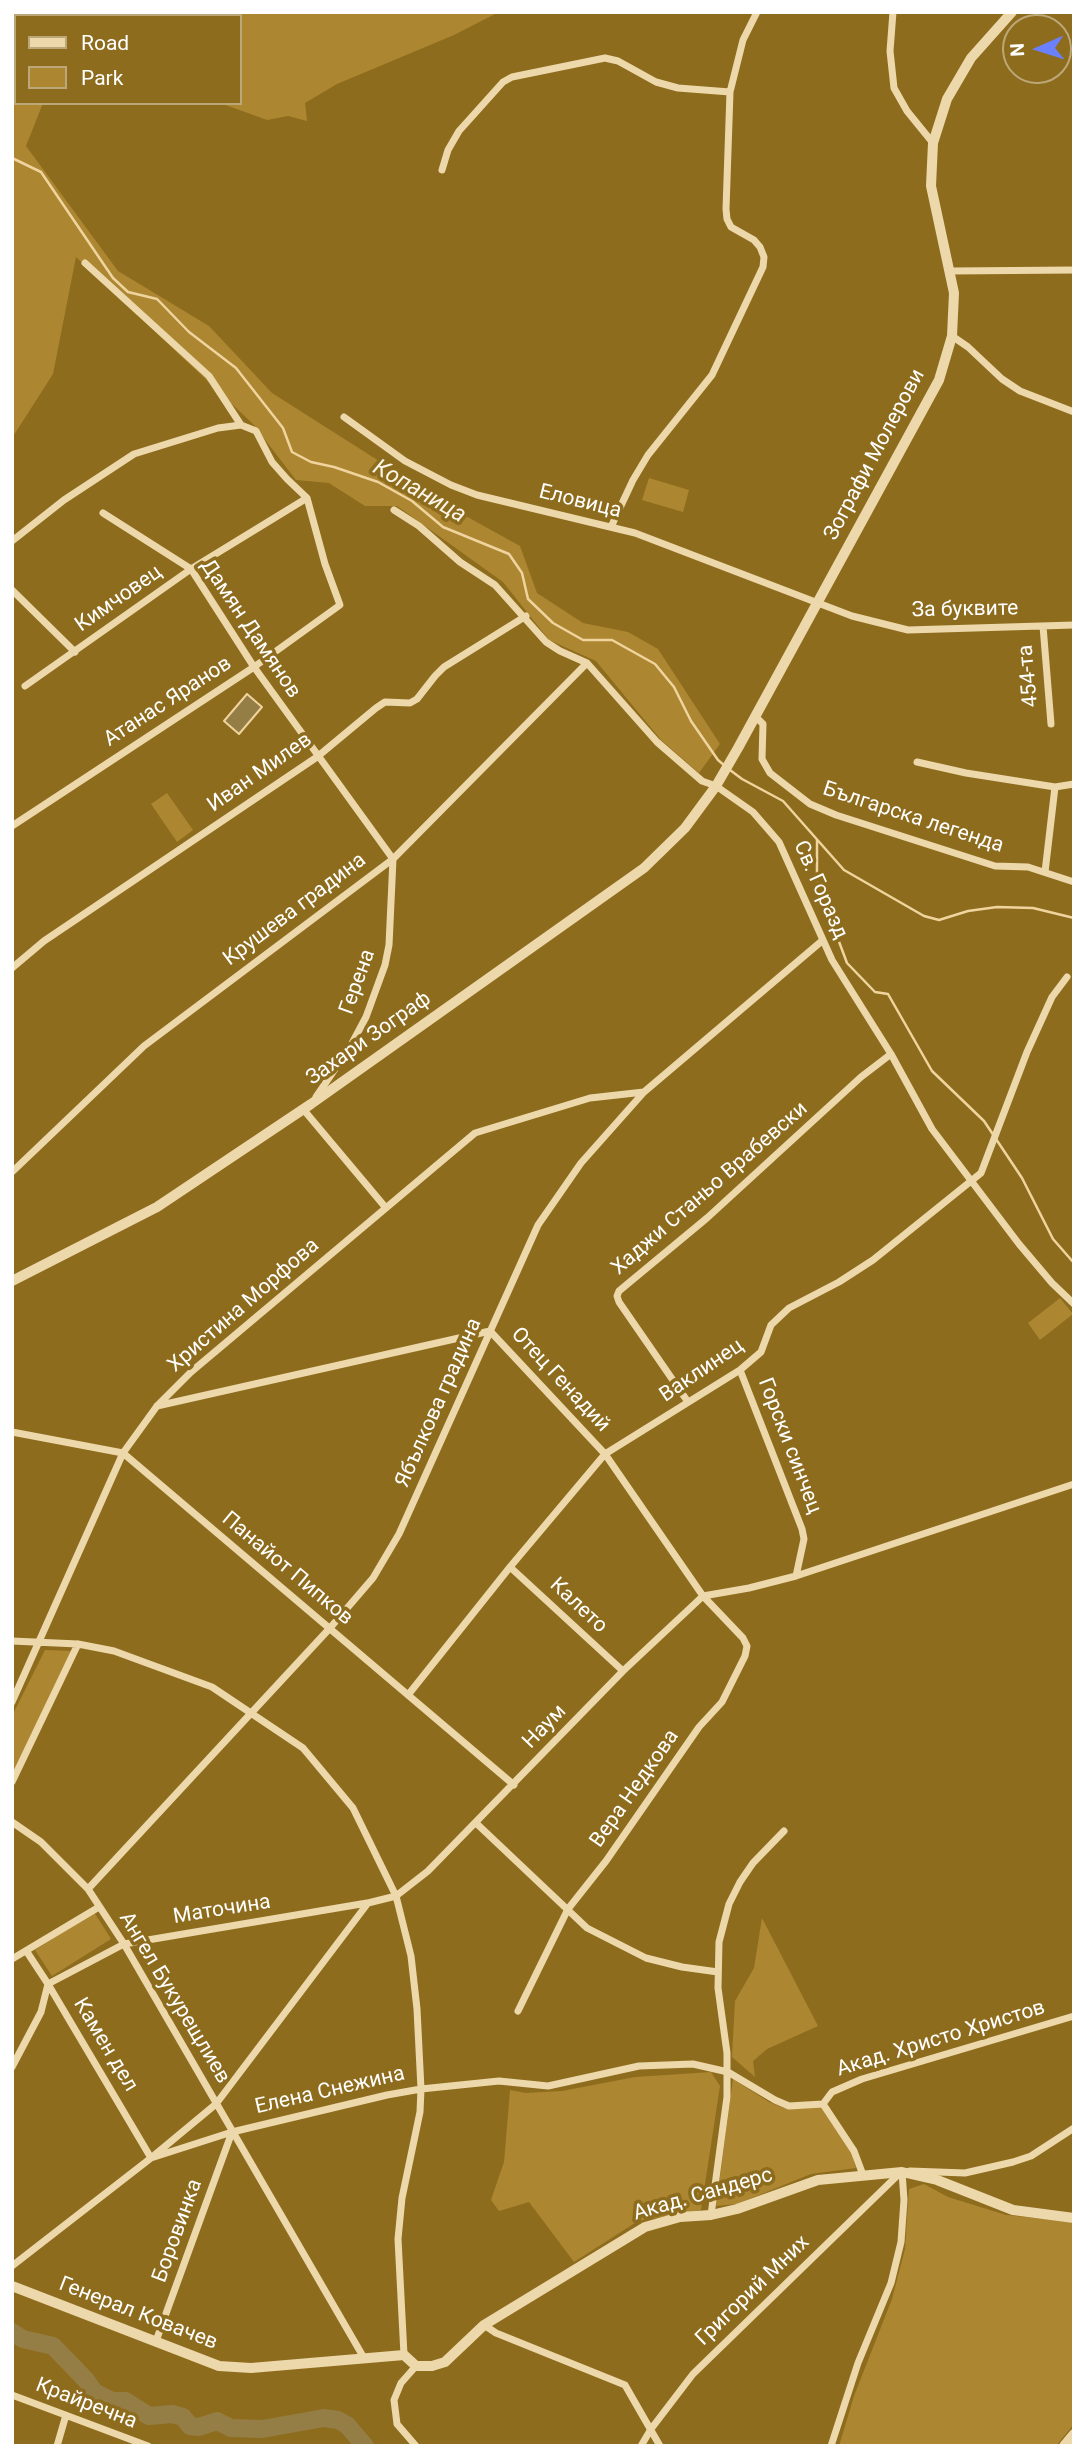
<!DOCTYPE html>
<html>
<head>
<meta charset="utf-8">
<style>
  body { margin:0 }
  #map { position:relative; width:1086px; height:2458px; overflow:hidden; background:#8e6c1d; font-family:Roboto,sans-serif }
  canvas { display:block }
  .frame { position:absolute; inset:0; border:14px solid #fff; pointer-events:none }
  .legend { position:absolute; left:14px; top:14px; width:228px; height:91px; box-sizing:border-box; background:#8e6c1d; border:2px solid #bba777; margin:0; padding:9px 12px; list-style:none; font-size:21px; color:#fff }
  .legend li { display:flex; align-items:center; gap:14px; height:35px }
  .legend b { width:35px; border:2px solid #bba777 }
  .north { position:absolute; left:1002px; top:14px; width:70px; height:70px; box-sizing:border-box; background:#8e6c1d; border:2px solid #bba777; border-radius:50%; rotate:267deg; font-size:19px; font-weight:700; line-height:28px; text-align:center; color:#fff }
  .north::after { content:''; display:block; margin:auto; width:24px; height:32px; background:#6a80fc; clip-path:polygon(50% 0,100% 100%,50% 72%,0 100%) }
</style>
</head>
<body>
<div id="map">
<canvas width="1086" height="2458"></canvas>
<div class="frame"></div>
<ul class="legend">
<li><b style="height:9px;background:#edd8ab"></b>Road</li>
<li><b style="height:19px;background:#ac8631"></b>Park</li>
</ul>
<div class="north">N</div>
</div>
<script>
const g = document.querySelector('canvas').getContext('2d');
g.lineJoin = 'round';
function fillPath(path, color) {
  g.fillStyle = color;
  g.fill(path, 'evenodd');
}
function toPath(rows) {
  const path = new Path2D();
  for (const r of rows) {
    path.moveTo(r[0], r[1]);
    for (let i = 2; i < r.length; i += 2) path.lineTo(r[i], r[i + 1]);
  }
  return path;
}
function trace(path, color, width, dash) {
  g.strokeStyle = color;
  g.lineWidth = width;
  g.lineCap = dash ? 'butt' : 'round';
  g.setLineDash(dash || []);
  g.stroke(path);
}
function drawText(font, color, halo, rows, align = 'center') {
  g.font = font + ' Roboto,sans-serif';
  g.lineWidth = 7;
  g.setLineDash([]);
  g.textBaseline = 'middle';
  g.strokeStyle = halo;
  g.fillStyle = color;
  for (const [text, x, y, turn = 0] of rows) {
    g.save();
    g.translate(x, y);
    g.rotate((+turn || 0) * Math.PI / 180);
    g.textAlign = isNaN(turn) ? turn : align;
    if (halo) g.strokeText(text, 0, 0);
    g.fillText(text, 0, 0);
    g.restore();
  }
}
fillPath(toPath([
  [12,12,499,12,454,35,337,84,305,103,307,121,288,116,267,120,220,103,240,103,240,16,16,16,16,103,43,103,26,146,118,271,209,326,272,393,464,515,520,546,537,593,583,623,628,632,658,649,720,744,699,773,661,740,596,661,549,640,503,582,397,506,365,506,329,483,296,480,253,424,76,257,53,374,12,438],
  [649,478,689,490,683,512,642,500],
  [167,793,193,830,177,842,151,804],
  [1060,1298,1073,1314,1040,1340,1028,1323],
  [45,1650,72,1651,12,1775,12,1716],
  [94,1912,111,1939,52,1976,35,1950],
  [762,1918,818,2026,767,2049,753,2061,755,2077,732,2057,735,2001,754,1968],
  [711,2072,720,2086,701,2210,638,2221,574,2262,529,2202,499,2211,491,2200,504,2162,510,2090,526,2093,562,2091,635,2077],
  [733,2079,769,2102,784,2108,821,2102,826,2115,851,2150,856,2168,811,2174,737,2204,716,2206],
  [924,2184,948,2197,1006,2215,1074,2222,1074,2424,1056,2446,839,2446,854,2396,892,2299,905,2249,909,2189]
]), '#ac8631');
const water = toPath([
  [247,694,262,707,239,734,224,721,247,694]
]);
fillPath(water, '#957e45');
trace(water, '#efd49e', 2);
trace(toPath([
  [12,158,41,172,113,278,128,292,157,299,189,332,236,368,283,428,292,452,311,462,334,467,378,482,412,501,443,527,509,554,522,573,528,599,553,623,583,640,612,640,655,664,674,687,691,721,718,760,725,766],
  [730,770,742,779,783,801,844,870,924,916,939,920,968,911,997,907,1033,908,1074,918],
  [817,840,817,883,847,963,875,992,888,994,932,1071,984,1121,1022,1178,1053,1239,1074,1263]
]), '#efd49e', 2.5);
trace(toPath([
  [12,2332,23,2339,53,2346,86,2380,94,2392,112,2401,125,2401,149,2416,172,2414,183,2417,190,2426,199,2427,217,2421,231,2428,262,2429,324,2418,338,2420,347,2425,365,2446]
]), '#957e45', 18);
trace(toPath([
  [893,12,890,51,894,88,907,111,933,143],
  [442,170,448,150,459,131,503,82,512,77,605,58,618,61,656,82,678,88,730,92],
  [85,263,209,376,241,425],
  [951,271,1074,270],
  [952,336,968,347,1002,379,1020,391,1074,412],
  [344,417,405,461,451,485,477,495,635,533,852,616,908,630,1074,625],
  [394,510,419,526,460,562,495,585,546,642,560,651,587,663,657,742,702,781,716,786,753,812,779,842,832,960,891,1054,932,1129,1019,1244,1052,1283,1074,1304],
  [103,513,191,569,254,667,393,859,389,945,385,965,366,1017,350,1047,316,1097],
  [611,527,633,480,648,455,712,375,763,267,764,257,760,247,754,240,731,227,727,219,726,209,730,92,743,40,757,12],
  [12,541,64,500,134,454,218,428,241,425,256,431,272,462,287,479,307,498,325,564,340,605,254,667,12,826],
  [12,590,75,652],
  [1043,626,1051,724],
  [25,686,191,569,307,498],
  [756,717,763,724,762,759,770,773,810,804,836,815,995,866,1028,867,1074,882],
  [917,762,966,773,1055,787,1074,784],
  [1045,872,1055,787],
  [12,968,44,941,317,757,376,708,385,702,410,703,417,699,435,676,444,667,526,616],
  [303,1109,386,1208],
  [12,1172,144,1046,393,859,587,663],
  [740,1370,802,1529,804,1539,796,1576],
  [688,1402,619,1302,617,1296,619,1291,707,1218,861,1077,891,1054],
  [157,1406,490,1331,605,1454,703,1596,743,1638,747,1646,745,1656,722,1702,699,1727,606,1861,568,1909,518,2011],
  [12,1432,123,1453,514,1785],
  [510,1567,623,1671],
  [12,1641,78,1644,114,1651,212,1687,303,1748,353,1808,396,1896,411,1956,417,2009,421,2089,420,2112,402,2198,398,2239,404,2355],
  [408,1695,510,1567,605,1454,740,1370,761,1352,771,1325,789,1308,839,1282,873,1260,981,1173,1027,1052,1052,997,1067,977],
  [12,1702,123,1453,157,1406,191,1372,475,1133,590,1098,644,1092],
  [12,1782,78,1644],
  [12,1822,41,1842,88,1889,124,1944,364,2358],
  [476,1823,587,1928,646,1958,682,1967,718,1972],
  [88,1889,330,1628,373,1578,399,1534,538,1225,581,1163,644,1092,823,940],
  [27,1952,48,1984,151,2158,216,2104,368,1903,396,1896,428,1871,623,1671,703,1596,749,1588,796,1576,1074,1484],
  [12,1959,99,1907],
  [12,2067,41,2012,48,1984,124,1944,367,1903],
  [823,2104,832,2092,862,2079,1074,2016],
  [823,2104,854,2151,863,2175],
  [910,2171,965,2173,1013,2162,1031,2156,1074,2128],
  [711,2215,727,2097,727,2053,718,1988,719,1942,729,1904,740,1882,753,1863,784,1831],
  [12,2266,151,2158,232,2132,387,2095,421,2089,499,2081,548,2086,639,2066,693,2064,728,2072,775,2100,789,2106,823,2104],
  [484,2325,496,2333,625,2385,660,2446],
  [156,2341,232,2132],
  [416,2366,401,2383,394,2400,397,2424,416,2446],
  [12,2395,148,2446],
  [57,2446,66,2415],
  [641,2446,651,2429,693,2374,901,2172],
  [831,2446,858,2363,891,2283,901,2242,904,2200,902,2172]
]), '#edd8ab', 7);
trace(toPath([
  [12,1281,157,1207,311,1104,644,868,685,828,716,786,738,748,939,380,952,336,954,293,931,186,933,143,947,99,971,58,1012,12],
  [12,2286,219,2366,251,2368,404,2355,416,2366,432,2366,445,2362,484,2325,645,2227,680,2217,711,2215,737,2209,818,2180,902,2172,937,2180,1013,2210,1074,2218],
  [1064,2446,1074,2434]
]), '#edd8ab', 10);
drawText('21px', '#fff', '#8e6c1d', [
  ["Зографи Молерови",875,455,-62],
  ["Еловица",580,502,14],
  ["Кимчовец",119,599,-35],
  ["За буквите",965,610,-1],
  ["Дамян Дамянов",250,629,56],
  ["454-та",1029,676,-95],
  ["Атанас Яранов",168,702,-33],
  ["Иван Милев",260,773,-35],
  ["Българска легенда",913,818,18],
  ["Св. Горазд",820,890,66],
  ["Крушева градина",295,910,-37],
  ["Герена",358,982,-70],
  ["Захари Зограф",369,1039,-35],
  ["Хаджи Станьо Врабевски",710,1189,-41],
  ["Христина Морфова",244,1306,-41],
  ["Ваклинец",702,1371,-34],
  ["Отец Генадий",560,1380,47],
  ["Ябълкова градина",439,1403,-66],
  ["Горски синчец",789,1446,69],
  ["Панайот Пипков",287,1569,40],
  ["Калето",578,1606,43],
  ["Наум",545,1727,-46],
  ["Вера Недкова",635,1789,-55],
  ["Маточина",222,1910,-9],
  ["Ангел Букурещлиев",174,1998,59],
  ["Акад. Христо Христов",941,2039,-17],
  ["Камен дел",105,2045,59],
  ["Елена Снежина",330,2091,-13],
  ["Акад. Сандерс",703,2195,-16],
  ["Боровинка",178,2231,-70],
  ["Григорий Мних",753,2291,-44],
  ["Генерал Ковачев",138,2314,21],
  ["Крайречна",86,2404,21]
]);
drawText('italic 23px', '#fcf6e9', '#8e6c1d', [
  ["Копаница",419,492,30]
]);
</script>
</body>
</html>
